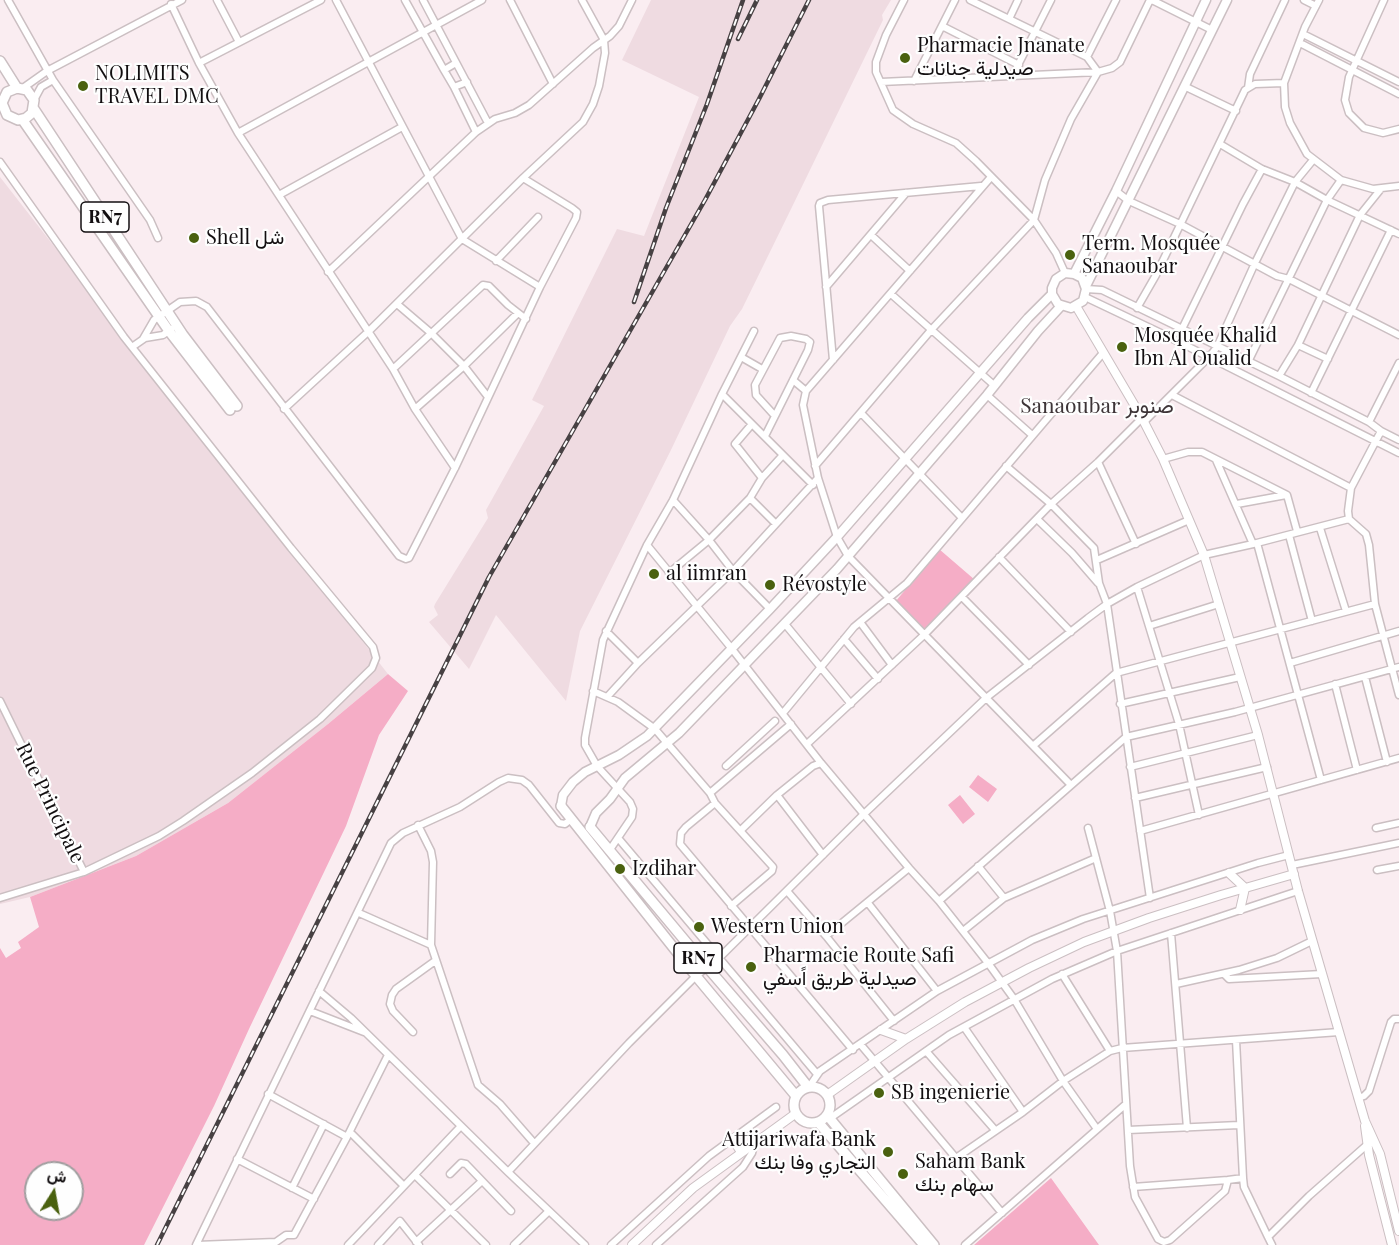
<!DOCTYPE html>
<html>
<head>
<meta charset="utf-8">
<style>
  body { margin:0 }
  #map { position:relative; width:1399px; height:1245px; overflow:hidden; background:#faedf1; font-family:"Playfair Display",Vazirmatn,serif }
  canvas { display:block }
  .north { position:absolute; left:24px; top:1161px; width:60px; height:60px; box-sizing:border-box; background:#fefefe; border:2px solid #a09e9f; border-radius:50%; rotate:11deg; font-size:16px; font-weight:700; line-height:24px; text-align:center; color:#120e10 }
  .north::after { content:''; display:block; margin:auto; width:21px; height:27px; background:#4a610f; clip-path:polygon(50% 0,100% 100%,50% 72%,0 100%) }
</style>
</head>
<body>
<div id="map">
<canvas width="1399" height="1245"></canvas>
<div class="north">ش</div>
</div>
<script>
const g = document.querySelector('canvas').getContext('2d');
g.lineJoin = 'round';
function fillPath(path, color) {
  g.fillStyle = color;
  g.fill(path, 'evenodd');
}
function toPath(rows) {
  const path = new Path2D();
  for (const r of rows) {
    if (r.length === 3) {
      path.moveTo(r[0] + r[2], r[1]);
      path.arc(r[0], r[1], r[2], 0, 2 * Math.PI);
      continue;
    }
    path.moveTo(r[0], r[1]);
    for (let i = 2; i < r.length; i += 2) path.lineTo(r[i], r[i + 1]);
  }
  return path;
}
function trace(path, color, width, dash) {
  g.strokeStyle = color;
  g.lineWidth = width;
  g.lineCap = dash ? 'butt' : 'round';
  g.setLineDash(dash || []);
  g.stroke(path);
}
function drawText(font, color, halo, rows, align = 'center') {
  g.font = font + ' "Playfair Display",Vazirmatn,serif';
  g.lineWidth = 4.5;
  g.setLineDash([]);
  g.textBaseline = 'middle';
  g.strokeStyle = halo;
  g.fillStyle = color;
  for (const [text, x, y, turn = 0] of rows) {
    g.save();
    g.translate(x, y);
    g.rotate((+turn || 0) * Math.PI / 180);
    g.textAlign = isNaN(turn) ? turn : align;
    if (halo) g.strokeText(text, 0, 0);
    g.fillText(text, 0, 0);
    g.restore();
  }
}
fillPath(toPath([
  [651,0,891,0,882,15,883,20,791,209,742,309,730,326,670,452,580,631,566,701,496,615,469,669,429,622,438,615,434,607,435,604,488,518,486,510,544,406,532,400,617,229,644,236,699,97,622,60],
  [0,177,388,674,328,724,228,803,136,856,30,897,0,904]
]), '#efdbe1');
fillPath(toPath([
  [939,549,975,580,922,633,896,601],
  [388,674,408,691,379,735,346,826,249,1029,214,1106,144,1245,0,1245,0,948,6,958,21,948,18,942,39,927,30,897,136,856,228,803,328,724],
  [36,1173,72,1173,72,1209,36,1209],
  [978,775,997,789,988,802,969,787],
  [960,795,975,814,963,824,948,805],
  [1051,1178,1099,1245,974,1245]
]), '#f5adc6');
const minor = toPath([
  [8,0,53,80,150,220,158,238],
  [217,0,239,42],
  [336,0,462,239,540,287],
  [405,0,444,70,456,63],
  [423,0,488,123],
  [510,0,553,84],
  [904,0,886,35,876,62,876,72,893,110,913,124,956,143,976,161,1034,220,1056,253,1065,273],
  [1152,0,1212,30],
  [1304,0,1316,6],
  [1319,0,1305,27,1284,83,1285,107,1290,123,1307,154,1341,180,1373,189,1399,186],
  [1384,0,1349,77,1345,100,1349,113,1364,128,1383,133,1399,129],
  [171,4,199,63,238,133,393,369,415,409,455,468],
  [1009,19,1018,0],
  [942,26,1019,65],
  [1303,34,1399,82],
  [1300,43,1399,94],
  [1087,57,1116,0],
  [199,63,321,0],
  [444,70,454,87,467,82],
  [1013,75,1051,0],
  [914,81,955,0],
  [881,82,1098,72,1112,68,1120,62,1150,0],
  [454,87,476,132],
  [1186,87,1236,111],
  [23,88,47,71,182,0],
  [1248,88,1250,74,1285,0],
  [34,100,41,87,53,80],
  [238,133,482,0],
  [1220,144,1262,169,1295,182,1327,200,1399,234],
  [0,162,124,337,291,548,373,647,376,658,372,668,320,719,252,773,183,821,159,836,84,872,0,898],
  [991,177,806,391,803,405,818,478,837,537,848,556,1071,785],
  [1116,191,1129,201,1180,224,1277,276,1289,279,1399,335],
  [279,195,402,127],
  [871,235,910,271],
  [496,261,538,217],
  [328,272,476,132,495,119,515,113,529,105,593,48,610,36,619,26,632,0],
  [826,287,906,193],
  [1086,289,1102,290,1279,376,1369,422,1381,431,1399,440],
  [891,294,995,386],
  [1085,297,1165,335,1399,453],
  [397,304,431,333,464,366,488,397],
  [1137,308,1156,275,1245,90,1255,84,1284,83],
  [1182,329,1243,204,1262,169],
  [143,339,154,320,180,302,196,301,207,307,399,556,406,559,409,558,455,468,540,287,576,218,577,212,572,208,523,178],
  [1298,345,1328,359],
  [132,347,145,338,163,335,171,329],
  [741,357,762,369],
  [833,360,819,206,820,203,828,200,981,186],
  [1248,362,1327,200,1341,180],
  [393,369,483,285,489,286,508,305,526,319],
  [1279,376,1298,345,1360,215,1380,190],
  [793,380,806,391],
  [1311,393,1391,230],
  [722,394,813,485],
  [987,395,1032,435],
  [1172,395,1351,488],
  [284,409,369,331,523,178,583,122,593,104,599,86,605,53,604,40,582,0],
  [415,409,464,366,518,313],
  [862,414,962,518],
  [1144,422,1209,357,1217,347,1255,263,1295,182,1313,160],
  [1369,422,1399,363],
  [752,424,735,444,762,478],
  [1381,431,1351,488,1348,511,1349,519,1366,534,1369,545,1375,604,1399,695],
  [765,436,808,350,810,342,806,339,791,336,780,338,755,385,756,395,775,416],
  [1163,459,1188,452,1202,452,1287,495,1297,531],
  [1216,460,1253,544],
  [1098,462,1136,544],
  [815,466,932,329,1034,220,1045,180,1071,119,1098,72,1087,57,970,0],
  [1006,466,1051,504,1094,548,1099,583,1107,604,1150,898],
  [750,498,776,524],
  [673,500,709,540,733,571,770,609],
  [1237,504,1286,495],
  [1037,519,1072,553,1098,583],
  [1320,528,1346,611],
  [1289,535,1312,621],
  [1257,543,1321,780],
  [647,545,732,649,821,763,909,868,939,901,988,963,1014,999,1063,1081,1097,1129],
  [999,557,1071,632],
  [1097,560,1189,520],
  [669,573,709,540,750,498,762,478,782,456],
  [1137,587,1179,724,1199,815],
  [962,597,1029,665],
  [860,622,892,665],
  [785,624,851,704],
  [1149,626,1219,604],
  [606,631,638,663],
  [844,639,878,679],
  [1290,663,1399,631],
  [1365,677,1387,762],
  [1335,684,1357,770],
  [593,691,618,702,655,729,710,793,715,803,773,867,772,871,731,906],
  [608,696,638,663,733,571,818,478],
  [0,701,84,872],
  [1120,704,1240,677],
  [783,713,854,627,907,583,1103,353],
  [807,744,924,635,1051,504,1098,462,1142,418],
  [1034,745,1116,673,1375,604],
  [726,766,775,721],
  [1130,767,1258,735],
  [710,793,791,724],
  [777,795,823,855],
  [1135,798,1267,767],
  [715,803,686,827,681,833,680,844,853,1050],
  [418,825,431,851,433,862,431,945],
  [1088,828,1110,911,1117,951,1130,1166,1135,1197,1158,1239,1164,1242,1170,1240,1225,1191,1228,1180,1243,1178],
  [1376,828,1399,823],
  [741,830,777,795,813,766,821,763],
  [1140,831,1399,758],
  [618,838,817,1074],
  [609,851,632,817,633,809,630,802,597,766,585,745,585,738,603,640,647,545,673,500,722,394,754,331],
  [1292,865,1399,843],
  [978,866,1004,898],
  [1377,870,1399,866],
  [787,891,826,936,894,1021],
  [939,901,1126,737,1235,712,1399,667],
  [868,903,937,991],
  [359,913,431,945,478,1085,500,1104,534,1143],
  [963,931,1004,898,1096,858],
  [1171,933,1187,1128],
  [826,936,909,868],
  [1062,974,1110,1051],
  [1224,974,1229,979,1322,974],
  [1176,984,1239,970,1277,958,1312,941],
  [319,991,351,1018,508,1172,585,1245],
  [310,1011,364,1032],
  [964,1027,1023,1112],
  [413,1032,393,1011,390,1004,392,995,396,989,435,961],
  [1236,1040,1243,1178,1244,1187,1268,1237],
  [861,1045,1002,1213],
  [926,1051,995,1130],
  [809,1087,820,1071,937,991,1032,940,1083,919,1258,863,1289,855],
  [268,1094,347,1137],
  [1358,1098,1364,1096,1369,1091,1391,1022,1394,1019,1399,1019],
  [829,1119,949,1035,1052,979,1117,951,1298,891],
  [1128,1130,1239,1125],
  [350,1132,404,1186],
  [956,1158,1023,1112,1063,1081,1110,1051,1122,1048,1339,1032],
  [237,1159,314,1199],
  [508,1172,629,1043,696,976,719,958,865,813,986,698,1088,618,1107,604,1137,587,1204,555,1253,544,1349,519],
  [450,1174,461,1163,466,1164,511,1211],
  [415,1175,486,1245],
  [1133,1187,1228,1180],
  [292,1188,324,1124],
  [416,1242,482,1181],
  [196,1245,391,843,403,833,460,807,499,782,508,778,522,780,529,785,559,823,565,824,571,819],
  [197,1245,276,1242,286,1235,294,1235,347,1137,388,1055],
  [348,1245,461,1126],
  [378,1245,400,1221,419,1245],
  [514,1245,549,1211],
  [611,1245,709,1156,776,1107],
  [656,1245,743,1167,752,1153,755,1142],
  [965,1245,1126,1104],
  [1272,1245,1268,1237,1309,1196,1369,1143]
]);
const tertiary = toPath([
  [1076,306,1142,418,1163,459,1204,555,1258,735,1298,891,1365,1121,1380,1154,1399,1231],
  [1229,873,1245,888,1240,910],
  [881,1030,906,1039],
  [827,1095,906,1039,965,1002,1029,968,1084,942,1149,918,1221,895,1294,874],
  [1365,1126,1369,1155,1392,1245],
  [732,1138,741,1152],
  [632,1245,693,1188,795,1114]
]);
const secondary = toPath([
  [1074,274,1116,191,1206,0],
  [1086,286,1227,0],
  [561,806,563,795,573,782,585,772,619,755,647,736,770,609,837,537,1028,318,1052,294,1052,288,1056,279,1065,273,1074,274,1082,278,1086,289,1083,301,1071,308,1058,304,1052,294],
  [590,827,596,813,610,799,625,778,679,733,837,569,987,395,1038,331,1061,306]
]);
const primary = toPath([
  [0,61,17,88,27,90,34,100,32,113,26,118,18,120,7,115,2,103,7,92,17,88],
  [34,109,183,335,237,406],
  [22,119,169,331,230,410],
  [561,806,696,976,796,1096],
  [590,827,707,967,783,1055,808,1087],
  [812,1105,18],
  [827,1115,934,1245],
  [818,1122,924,1245]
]);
trace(minor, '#cbbfc2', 9);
trace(tertiary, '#cbbfc2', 10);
trace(secondary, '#cbbfc2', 11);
trace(primary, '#cbbfc2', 12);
trace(minor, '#fff', 6);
trace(tertiary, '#fff', 8);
trace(secondary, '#fff', 8);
trace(primary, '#fff', 9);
const rail = toPath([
  [738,39,757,0],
  [634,302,666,208,707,104,743,0],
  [157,1245,489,577,705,200,759,99,809,0]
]);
trace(rail, '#474143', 4.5);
trace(rail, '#fefefe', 2, [7]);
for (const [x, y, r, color] of [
  [905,58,6,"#4a610f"],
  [83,86,6,"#4a610f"],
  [194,238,6,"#4a610f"],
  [1070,255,6,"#4a610f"],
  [1122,347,6,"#4a610f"],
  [654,574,6,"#4a610f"],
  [770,585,6,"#4a610f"],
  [620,869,6,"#4a610f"],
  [699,927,6,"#4a610f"],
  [751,967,6,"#4a610f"],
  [879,1093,6,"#4a610f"],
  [888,1152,6,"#4a610f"],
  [903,1174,6,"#4a610f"]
]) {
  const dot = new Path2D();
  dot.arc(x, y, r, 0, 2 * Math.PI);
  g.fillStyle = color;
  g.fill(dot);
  trace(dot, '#fefefe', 2);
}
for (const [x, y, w] of [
  [105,217,48],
  [698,958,48]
]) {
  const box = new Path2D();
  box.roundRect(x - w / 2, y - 15, w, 30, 4.5);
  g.fillStyle = '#fefefe';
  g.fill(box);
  trace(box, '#120e10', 1.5);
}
drawText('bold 18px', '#120e10', null, [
  ["RN7",105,217],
  ["RN7",698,958]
]);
drawText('20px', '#120e10', '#fefefe', [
  ["Pharmacie Jnanate",917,46],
  ["صيدلية جنانات",917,69],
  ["NOLIMITS",95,74],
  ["TRAVEL DMC",95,97],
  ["Shell شل",206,238],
  ["Term. Mosquée",1082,244],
  ["Sanaoubar",1082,267],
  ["Mosquée Khalid",1134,336],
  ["Ibn Al Oualid",1134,359],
  ["al iimran",666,574],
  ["Révostyle",782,585],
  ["Izdihar",632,869],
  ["Western Union",711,927],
  ["Pharmacie Route Safi",763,956],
  ["صيدلية طريق اًسفي",763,979],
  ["SB ingenierie",891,1093],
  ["Attijariwafa Bank",876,1140,"right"],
  ["التجاري وفا بنك",876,1163,"right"],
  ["Saham Bank",915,1162],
  ["سهام بنك",915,1185]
], 'left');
drawText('20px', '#120e10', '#fefefe', [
  ["Rue Principale",50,803,64]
]);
drawText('21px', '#3d3437', '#fefefe', [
  ["Sanaoubar صنوبر",1097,406]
]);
</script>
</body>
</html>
